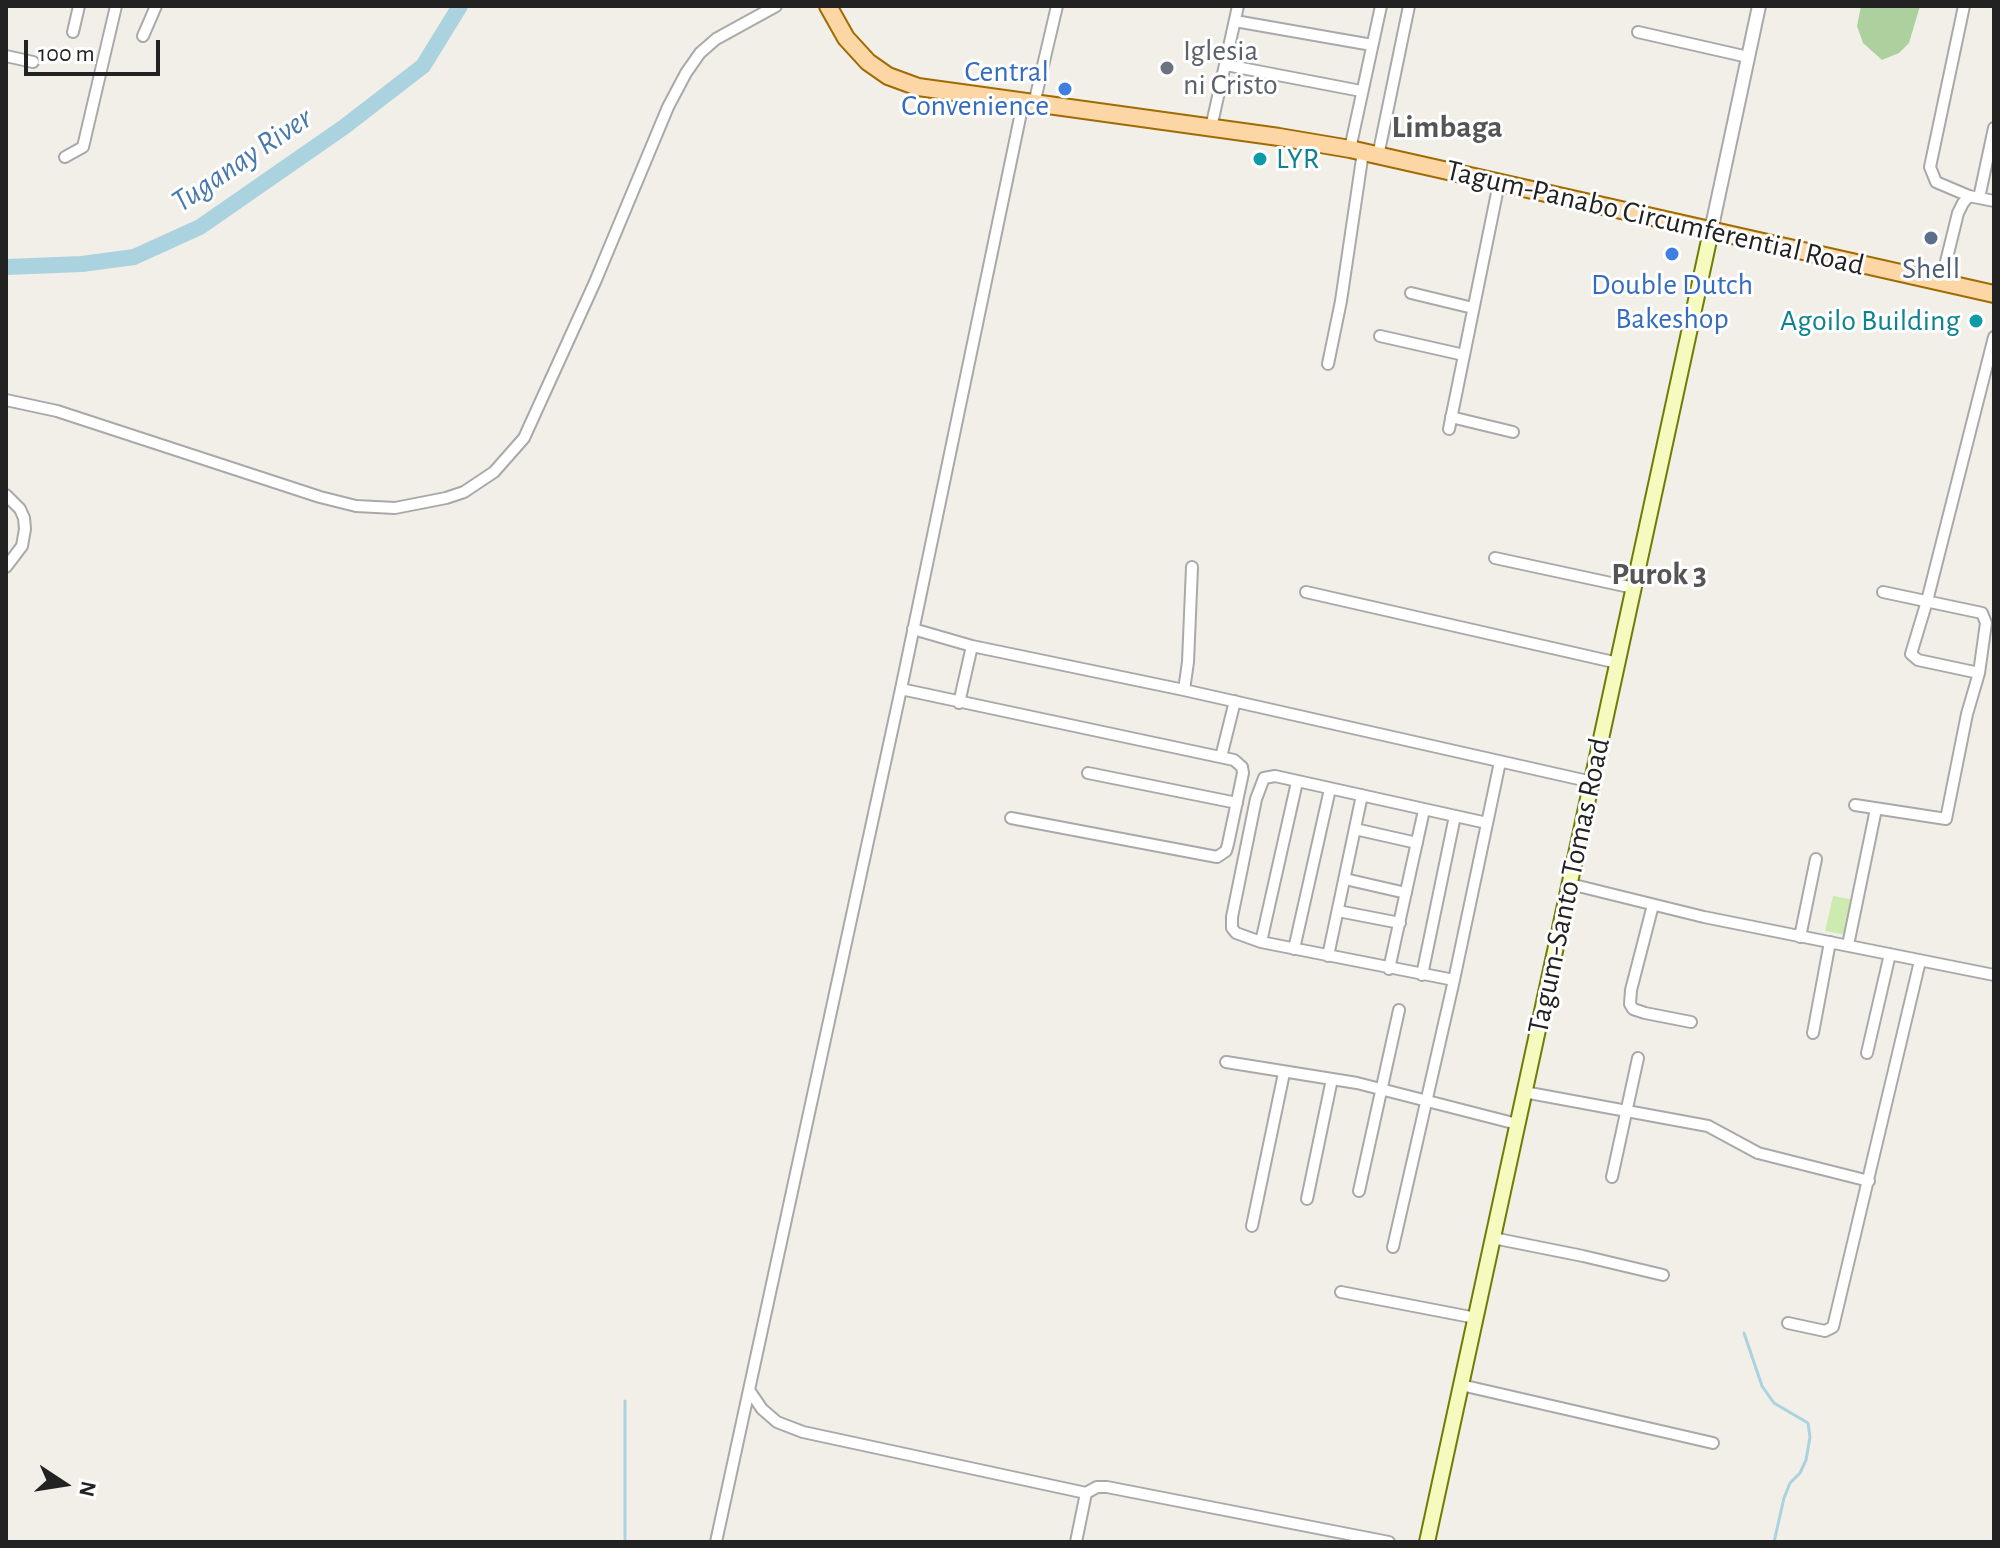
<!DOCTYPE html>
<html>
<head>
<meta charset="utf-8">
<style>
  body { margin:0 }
  #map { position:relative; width:2000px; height:1548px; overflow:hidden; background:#f2efe9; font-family:"Alegreya Sans",sans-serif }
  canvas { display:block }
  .frame { position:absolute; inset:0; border:8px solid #222; pointer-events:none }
  .north { position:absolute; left:24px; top:1444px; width:80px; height:80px; -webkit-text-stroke:6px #fff; paint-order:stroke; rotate:102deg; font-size:22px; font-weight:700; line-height:32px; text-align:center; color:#222 }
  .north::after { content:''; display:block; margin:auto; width:28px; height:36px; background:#222; clip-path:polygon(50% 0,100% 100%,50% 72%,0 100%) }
  .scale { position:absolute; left:24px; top:40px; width:136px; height:36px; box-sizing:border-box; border:4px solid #222; border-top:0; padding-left:10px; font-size:24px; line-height:28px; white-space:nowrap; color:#222; -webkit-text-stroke:6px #fff; paint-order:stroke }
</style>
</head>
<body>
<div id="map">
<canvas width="2000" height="1548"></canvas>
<div class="frame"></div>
<div class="north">N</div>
<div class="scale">100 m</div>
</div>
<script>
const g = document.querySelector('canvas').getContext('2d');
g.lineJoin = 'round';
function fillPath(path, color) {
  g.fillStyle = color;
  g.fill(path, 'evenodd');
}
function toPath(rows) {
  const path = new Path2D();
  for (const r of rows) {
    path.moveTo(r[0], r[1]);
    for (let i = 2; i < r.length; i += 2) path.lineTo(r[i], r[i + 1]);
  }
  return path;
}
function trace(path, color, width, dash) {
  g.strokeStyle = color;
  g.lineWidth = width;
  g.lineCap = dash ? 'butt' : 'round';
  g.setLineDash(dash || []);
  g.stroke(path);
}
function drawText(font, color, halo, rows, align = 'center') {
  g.font = font + ' "Alegreya Sans",sans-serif';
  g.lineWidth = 6;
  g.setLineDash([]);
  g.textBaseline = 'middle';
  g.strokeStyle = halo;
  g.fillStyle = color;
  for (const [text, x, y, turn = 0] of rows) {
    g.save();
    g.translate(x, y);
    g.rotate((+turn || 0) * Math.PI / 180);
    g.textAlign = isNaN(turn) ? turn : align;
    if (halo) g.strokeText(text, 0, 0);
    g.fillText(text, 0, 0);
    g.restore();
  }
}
fillPath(toPath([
  [1833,896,1854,900,1847,935,1825,931]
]), '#cdebb0');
fillPath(toPath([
  [1861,6,1920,6,1909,43,1899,53,1882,60,1863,43,1857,26]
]), '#add19e');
trace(toPath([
  [1744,1333,1762,1386,1774,1403,1808,1423,1810,1437,1806,1460,1800,1473,1790,1483,1784,1498,1774,1542],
  [625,1542,625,1401]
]), '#aad3df', 3);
trace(toPath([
  [6,267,82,264,134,257,200,227,344,127,423,66,460,6]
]), '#aad3df', 16);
const minor = toPath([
  [1964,6,1930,167,1936,182,1969,196],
  [1235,21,1372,45],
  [73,32,79,6],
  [1638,32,1748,57],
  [143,36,156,6],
  [6,56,33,62],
  [1226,65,1361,91],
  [1034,104,1057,6],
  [1211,128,1238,6],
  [1350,149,1381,6],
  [1378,156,1409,6],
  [65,157,83,147,116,6],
  [1979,198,1994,128],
  [1941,282,1958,213,1963,203,1969,196,1994,201],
  [1411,293,1473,308],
  [1380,336,1464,355],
  [1328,364,1341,301,1363,152],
  [6,400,57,411,320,497,356,506,395,508,446,498,464,492,494,472,524,438,595,282,668,107,686,73,700,53,716,39,776,6],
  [1451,417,1513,432],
  [1449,429,1499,183],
  [6,495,20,509,24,518,25,529,22,546,6,567],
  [1495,558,1634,588],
  [1306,592,1618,663],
  [913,629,972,646,1184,690,1592,782],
  [1979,673,1918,660,1911,654,1927,601,1994,337],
  [901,689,1234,760,1242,767,1243,773,1228,844,1226,851,1217,857,1011,818],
  [1184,690,1188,662,1192,567],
  [959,703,972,646],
  [1221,757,1235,701],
  [1088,773,1237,803],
  [1855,805,1946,819,1967,714,1979,673,1986,623,1982,613,1883,592],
  [1355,829,1417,843],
  [1345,879,1406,893],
  [1570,884,1704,917,1994,975],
  [1653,905,1631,990,1630,1004,1633,1009,1645,1013,1691,1022],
  [1338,911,1400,923],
  [1800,937,1816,859],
  [1261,942,1297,782],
  [1848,945,1876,809],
  [1294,949,1330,789],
  [1328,956,1362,795],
  [1389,969,1424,810],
  [1422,975,1455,816],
  [1454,980,1261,942,1236,933,1232,928,1232,917,1256,799,1264,778,1275,776,1487,823],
  [1813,1033,1830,942],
  [1867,1053,1890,954],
  [1226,1062,1357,1083,1517,1124],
  [1524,1092,1708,1126,1758,1153,1869,1181],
  [1612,1177,1638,1058],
  [1359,1191,1399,1010],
  [1307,1199,1332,1079],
  [1252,1226,1284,1073],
  [1493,1238,1583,1256,1663,1275],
  [1393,1247,1454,980,1500,762],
  [1341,1292,1476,1318],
  [1788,1323,1825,1331,1833,1327,1920,961],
  [1461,1385,1713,1443],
  [749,1390,762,1409,777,1422,803,1432,1086,1493,1097,1487,1107,1487,1389,1542],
  [716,1542,901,689,1023,103],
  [1076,1542,1086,1493]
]);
const tertiary = toPath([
  [1711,231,1759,6]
]);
const secondary = toPath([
  [1427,1542,1711,231]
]);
const primary = toPath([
  [828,6,846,38,868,62,888,76,918,87,1279,137,1350,149,1994,294]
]);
trace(minor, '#a9a9a9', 14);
trace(tertiary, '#a9a9a9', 16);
trace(secondary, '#707d05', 18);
trace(primary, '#a06b00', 20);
trace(minor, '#fff', 10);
trace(tertiary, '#fff', 12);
trace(secondary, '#f7fabf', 14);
trace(primary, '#fcd6a4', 16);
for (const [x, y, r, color] of [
  [1167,68,8,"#6b7280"],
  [1065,89,8,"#3f7fe0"],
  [1260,159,8,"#0f9aa8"],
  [1931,238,8,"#5c6f8a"],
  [1672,254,8,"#3f7fe0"],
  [1976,321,8,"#0f9aa8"]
]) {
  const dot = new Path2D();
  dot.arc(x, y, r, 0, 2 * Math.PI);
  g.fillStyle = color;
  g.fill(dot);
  trace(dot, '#fff', 3);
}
drawText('30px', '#5b616d', '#fff', [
  ["Iglesia",1183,51],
  ["ni Cristo",1183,85]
], 'left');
drawText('30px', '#366cbe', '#fff', [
  ["Central",1049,72],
  ["Convenience",1049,106],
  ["Double Dutch",1672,285,"center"],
  ["Bakeshop",1672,319,"center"]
], 'right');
drawText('30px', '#0d838f', '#fff', [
  ["LYR",1276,159],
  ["Agoilo Building",1960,321,"right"]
], 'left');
drawText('30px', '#222', '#fff', [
  ["Tagum-Panabo Circumferential Road",1655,218,13],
  ["Tagum-Santo Tomas Road",1569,886,-78]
]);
drawText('30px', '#4e5e75', '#fff', [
  ["Shell",1931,269]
]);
drawText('bold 32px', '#555', '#fff', [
  ["Limbaga",1447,127],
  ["Purok 3",1659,574]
]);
drawText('italic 32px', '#4a7aab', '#fff', [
  ["Tuganay River",242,160,-34]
]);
</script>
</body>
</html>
